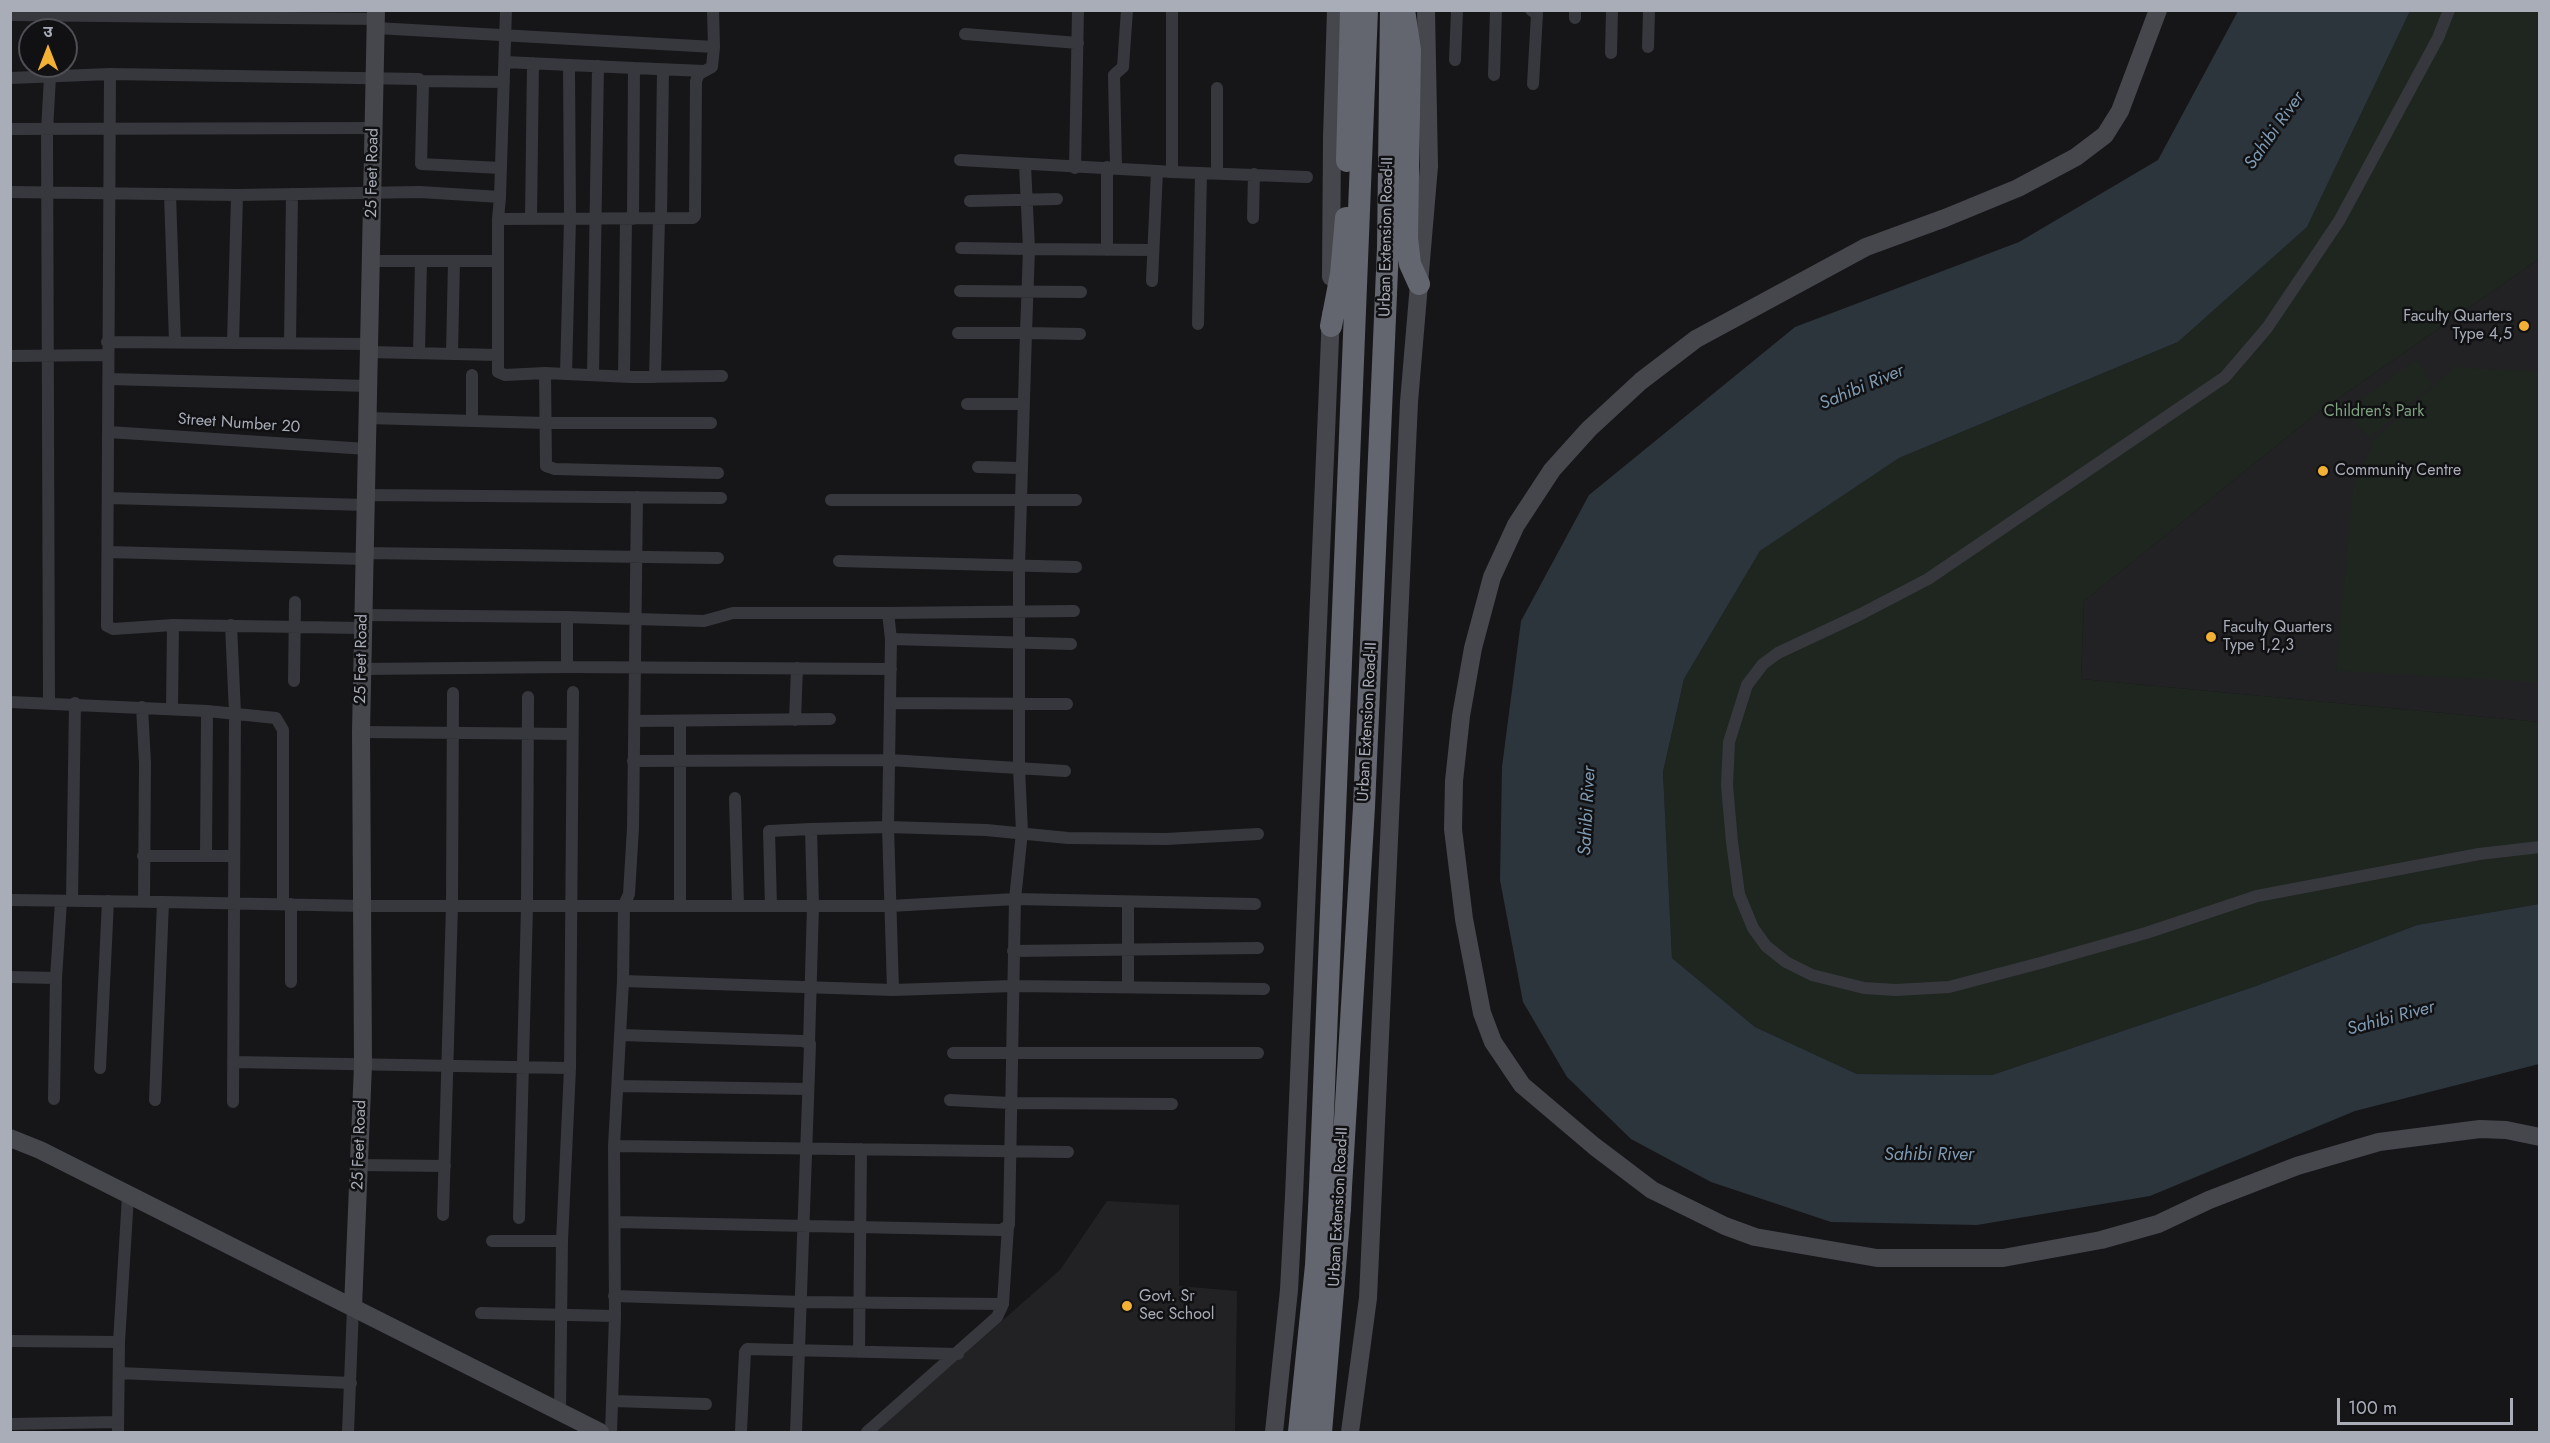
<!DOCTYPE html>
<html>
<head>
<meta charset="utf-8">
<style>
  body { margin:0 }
  #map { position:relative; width:2550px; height:1443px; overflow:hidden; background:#161618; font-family:Jost,"Noto Sans Devanagari",sans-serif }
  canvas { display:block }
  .frame { position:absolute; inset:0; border:12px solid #a8adb8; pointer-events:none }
  .north { position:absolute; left:18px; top:18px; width:60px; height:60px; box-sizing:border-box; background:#111113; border:2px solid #4d4f55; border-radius:50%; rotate:0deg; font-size:16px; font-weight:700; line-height:24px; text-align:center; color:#a8adb8 }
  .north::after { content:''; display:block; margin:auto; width:21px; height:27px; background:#f2b134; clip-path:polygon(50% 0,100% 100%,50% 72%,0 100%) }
  .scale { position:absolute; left:2337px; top:1398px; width:176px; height:27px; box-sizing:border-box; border:3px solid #a8adb8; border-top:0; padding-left:8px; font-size:18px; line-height:21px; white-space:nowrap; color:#a8adb8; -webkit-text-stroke:4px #111113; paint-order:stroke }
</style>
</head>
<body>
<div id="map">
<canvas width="2550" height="1443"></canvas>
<div class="frame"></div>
<div class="north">उ</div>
<div class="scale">100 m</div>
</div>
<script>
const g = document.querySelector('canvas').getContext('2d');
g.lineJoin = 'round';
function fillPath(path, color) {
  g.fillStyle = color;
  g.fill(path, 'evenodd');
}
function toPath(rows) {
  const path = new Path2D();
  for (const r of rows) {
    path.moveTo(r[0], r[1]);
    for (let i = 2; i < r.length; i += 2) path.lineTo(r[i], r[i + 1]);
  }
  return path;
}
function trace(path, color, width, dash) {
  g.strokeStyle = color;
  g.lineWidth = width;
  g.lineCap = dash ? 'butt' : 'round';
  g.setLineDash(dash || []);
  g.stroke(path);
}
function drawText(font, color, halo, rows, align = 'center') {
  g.font = font + ' Jost,sans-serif';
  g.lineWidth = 5;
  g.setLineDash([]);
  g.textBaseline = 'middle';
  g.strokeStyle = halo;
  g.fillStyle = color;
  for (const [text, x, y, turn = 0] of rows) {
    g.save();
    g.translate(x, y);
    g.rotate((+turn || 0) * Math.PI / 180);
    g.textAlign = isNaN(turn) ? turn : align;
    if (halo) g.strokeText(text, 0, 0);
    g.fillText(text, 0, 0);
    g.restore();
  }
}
fillPath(toPath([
  [2539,259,2539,722,2081,679,2084,601,2317,413],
  [1107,1201,1179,1205,1179,1286,1237,1291,1235,1432,875,1432,1060,1270]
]), '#222225');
fillPath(toPath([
  [2410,11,2539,11,2539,259,2317,413,2084,601,2081,679,2539,722,2539,904,2417,925,2256,986,1992,1075,1857,1074,1755,1027,1672,958,1663,772,1684,679,1760,551,1899,458,2178,342,2307,227],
  [2417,359,2432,385,2369,438,2346,411],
  [2455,367,2539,372,2539,682,2336,671,2353,489,2375,439]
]), '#1e261f');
fillPath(toPath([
  [2238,11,2410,11,2307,227,2178,342,1899,458,1760,551,1684,679,1663,772,1672,958,1755,1027,1857,1074,1992,1075,2256,986,2417,925,2539,904,2539,1064,2355,1111,2150,1196,1977,1225,1831,1222,1711,1182,1631,1139,1567,1077,1523,1002,1500,880,1502,767,1521,621,1589,495,1795,327,2019,242,2158,160]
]), '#2c353c');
trace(toPath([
  [713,10,714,47],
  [1531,10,1537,14,1533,84],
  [1575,10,1575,18],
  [2449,10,2438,38,2339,221,2267,328,2225,377,1928,579,1859,615,1778,653,1763,664,1747,685,1729,742,1727,785,1732,842,1739,894,1753,928,1766,946,1786,962,1812,975,1864,988,1896,990,1949,987,2044,962,2146,933,2257,896,2479,854,2540,847],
  [10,15,376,19],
  [965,34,1078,43],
  [1648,47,1649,10],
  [1611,53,1612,10],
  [1455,60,1457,10],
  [505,62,634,68,633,219],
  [634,68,704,71],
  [110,74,107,626,113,629,173,625,363,628],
  [1494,75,1496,10],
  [10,78,110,74,419,79,423,84,421,164,501,168],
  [422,81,504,82],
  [10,129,374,128],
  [960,160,1157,171,1152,281],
  [1025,165,1029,249,1152,250],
  [1107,167,1107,250],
  [1116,167,1114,75,1123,67,1127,10],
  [1075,168,1078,10],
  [1157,171,1172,172,1172,10],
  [1172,172,1307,177],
  [1217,173,1217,88],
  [10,192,237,195,420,192,500,197,498,219,693,218,695,216,696,81,699,74,712,67,714,47,376,28],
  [170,194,175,342],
  [500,197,506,10],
  [970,201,1057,199],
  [661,218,663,70],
  [1253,218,1254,174],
  [531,219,533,63],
  [961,248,1029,249,1026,333,1080,334],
  [372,261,498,261,498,219],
  [498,261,498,372,505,375,545,373],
  [960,291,1081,292],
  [1198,324,1201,173],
  [107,342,370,344],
  [233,343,237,195],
  [290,343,292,194],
  [369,352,498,355],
  [419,353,421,261],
  [452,354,454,261],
  [10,356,107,355],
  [566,374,570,219,569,65],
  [472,375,472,420],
  [593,375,598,66],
  [624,377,626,219],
  [655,377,659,218],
  [109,379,369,386],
  [967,404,1024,404],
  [368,418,545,423,711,423],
  [109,432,367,449],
  [978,467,1022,468],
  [718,473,555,469,546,466,545,373,631,377,722,376],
  [366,495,721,498],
  [108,498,366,505],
  [831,500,1076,500],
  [108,552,364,559],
  [365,553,718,558],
  [839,561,1076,567],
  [888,613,1074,611],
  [363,615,567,617,567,667],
  [567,617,704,621,733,613,888,613,891,639,888,827,893,990],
  [231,625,235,713,233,1102],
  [891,639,1071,644],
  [362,669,567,667,891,669],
  [294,681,295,602],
  [10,702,207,711,276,718,283,730,283,904],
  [49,702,47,130,50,77],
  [890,703,1067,704],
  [142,707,145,763,144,901],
  [172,709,173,625],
  [795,720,797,668],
  [635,721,830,719],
  [361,732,572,734],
  [633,761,890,760,1065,771],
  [735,798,738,906],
  [143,856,233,856],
  [206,856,207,711],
  [10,900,163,902],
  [72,901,75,703],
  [291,904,291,982],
  [680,905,680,721],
  [771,906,769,831,811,829],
  [1013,951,1258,948],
  [10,977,56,978],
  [623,981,893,990,1013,986,1264,989],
  [1128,987,1128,902],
  [621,1035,803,1041,810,1044,796,1432],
  [809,1043,813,906,811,829,888,827,986,830,1068,838,1166,839,1258,834],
  [953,1053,1258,1053],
  [233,1062,570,1068],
  [100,1068,108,901],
  [618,1086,808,1089],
  [54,1099,56,978,61,901],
  [155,1100,163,902,363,906,890,906,1015,899,1255,904],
  [950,1100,1010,1103,1172,1104],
  [614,1146,1068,1152],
  [359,1165,445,1166],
  [443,1215,452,905,453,693],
  [519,1218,527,906,528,697],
  [616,1222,1001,1230,1009,1225,1015,899,1022,832,1019,768,1019,566,1026,333,958,333],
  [492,1241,562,1241,560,1413],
  [562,1241,570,1068,573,692],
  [614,1296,803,1302,1003,1304],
  [481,1313,615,1316],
  [10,1341,119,1342],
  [859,1352,861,1149],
  [119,1373,351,1383],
  [614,1401,706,1404],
  [10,1424,118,1422],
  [741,1431,745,1352,747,1349,958,1354],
  [118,1432,119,1342,128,1196],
  [348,1432,353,1307],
  [611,1432,615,1316,614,1146,623,981,624,905,629,894,633,828,637,497],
  [867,1432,997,1317,1003,1304,1008,1226]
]), '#37383d', 12);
trace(toPath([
  [2158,10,2120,111,2105,135,2076,157,2018,188,1945,218,1866,247,1696,339,1641,381,1589,429,1552,470,1516,525,1492,577,1473,648,1461,716,1454,781,1453,829,1464,919,1482,1013,1493,1042,1522,1085,1594,1146,1652,1190,1725,1226,1755,1237,1877,1258,2003,1258,2101,1240,2158,1224,2209,1200,2297,1166,2379,1142,2480,1129,2506,1130,2540,1137],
  [1331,277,1332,137,1336,10],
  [10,1138,40,1150,600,1432],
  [353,1307,363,1065,361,732,376,10],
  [1274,1432,1289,1290,1294,1196,1331,314],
  [1350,1432,1368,1298,1409,402,1429,166,1426,10]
]), '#45474d', 18);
trace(toPath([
  [1404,10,1410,50,1407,238,1410,264,1419,284],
  [1347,161,1351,10],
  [1331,326,1341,274,1346,218],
  [1320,1187,1367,10],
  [1341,1187,1364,807,1388,247,1391,10],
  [1299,1432,1316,1265,1319,1208],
  [1321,1432,1340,1208]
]), '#63666e', 22);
trace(toPath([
  [1319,1208,1320,1187],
  [1340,1208,1341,1187]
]), '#63666e', 22);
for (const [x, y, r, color] of [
  [2524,326,6,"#f2b134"],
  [2323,471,6,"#f2b134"],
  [2211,637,6,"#f2b134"],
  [1127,1306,6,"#f2b134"]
]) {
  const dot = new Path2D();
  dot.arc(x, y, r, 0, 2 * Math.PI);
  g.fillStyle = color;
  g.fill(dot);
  trace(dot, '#111113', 2);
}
drawText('16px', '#a8adb8', '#111113', [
  ["25 Feet Road",373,173,-89],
  ["Urban Extension Road-II",1387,237,-89],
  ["Street Number 20",239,424,4],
  ["25 Feet Road",362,659,-89],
  ["Urban Extension Road-II",1368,722,-87],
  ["25 Feet Road",360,1145,-88],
  ["Urban Extension Road-II",1339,1207,-87]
]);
drawText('16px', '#a8adb8', '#111113', [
  ["Faculty Quarters",2512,317,"right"],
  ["Type 4,5",2512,335,"right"],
  ["Community Centre",2335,471],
  ["Faculty Quarters",2223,628],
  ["Type 1,2,3",2223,646],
  ["Govt. Sr",1139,1297],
  ["Sec School",1139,1315]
], 'left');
drawText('16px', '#7fa381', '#111113', [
  ["Children's Park",2374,412]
]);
drawText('italic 18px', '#7f9bb3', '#111113', [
  ["Sahibi River",2275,131,-55],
  ["Sahibi River",1862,388,-23],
  ["Sahibi River",1588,811,-87],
  ["Sahibi River",2391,1019,-15],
  ["Sahibi River",1929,1156]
]);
</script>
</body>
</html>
